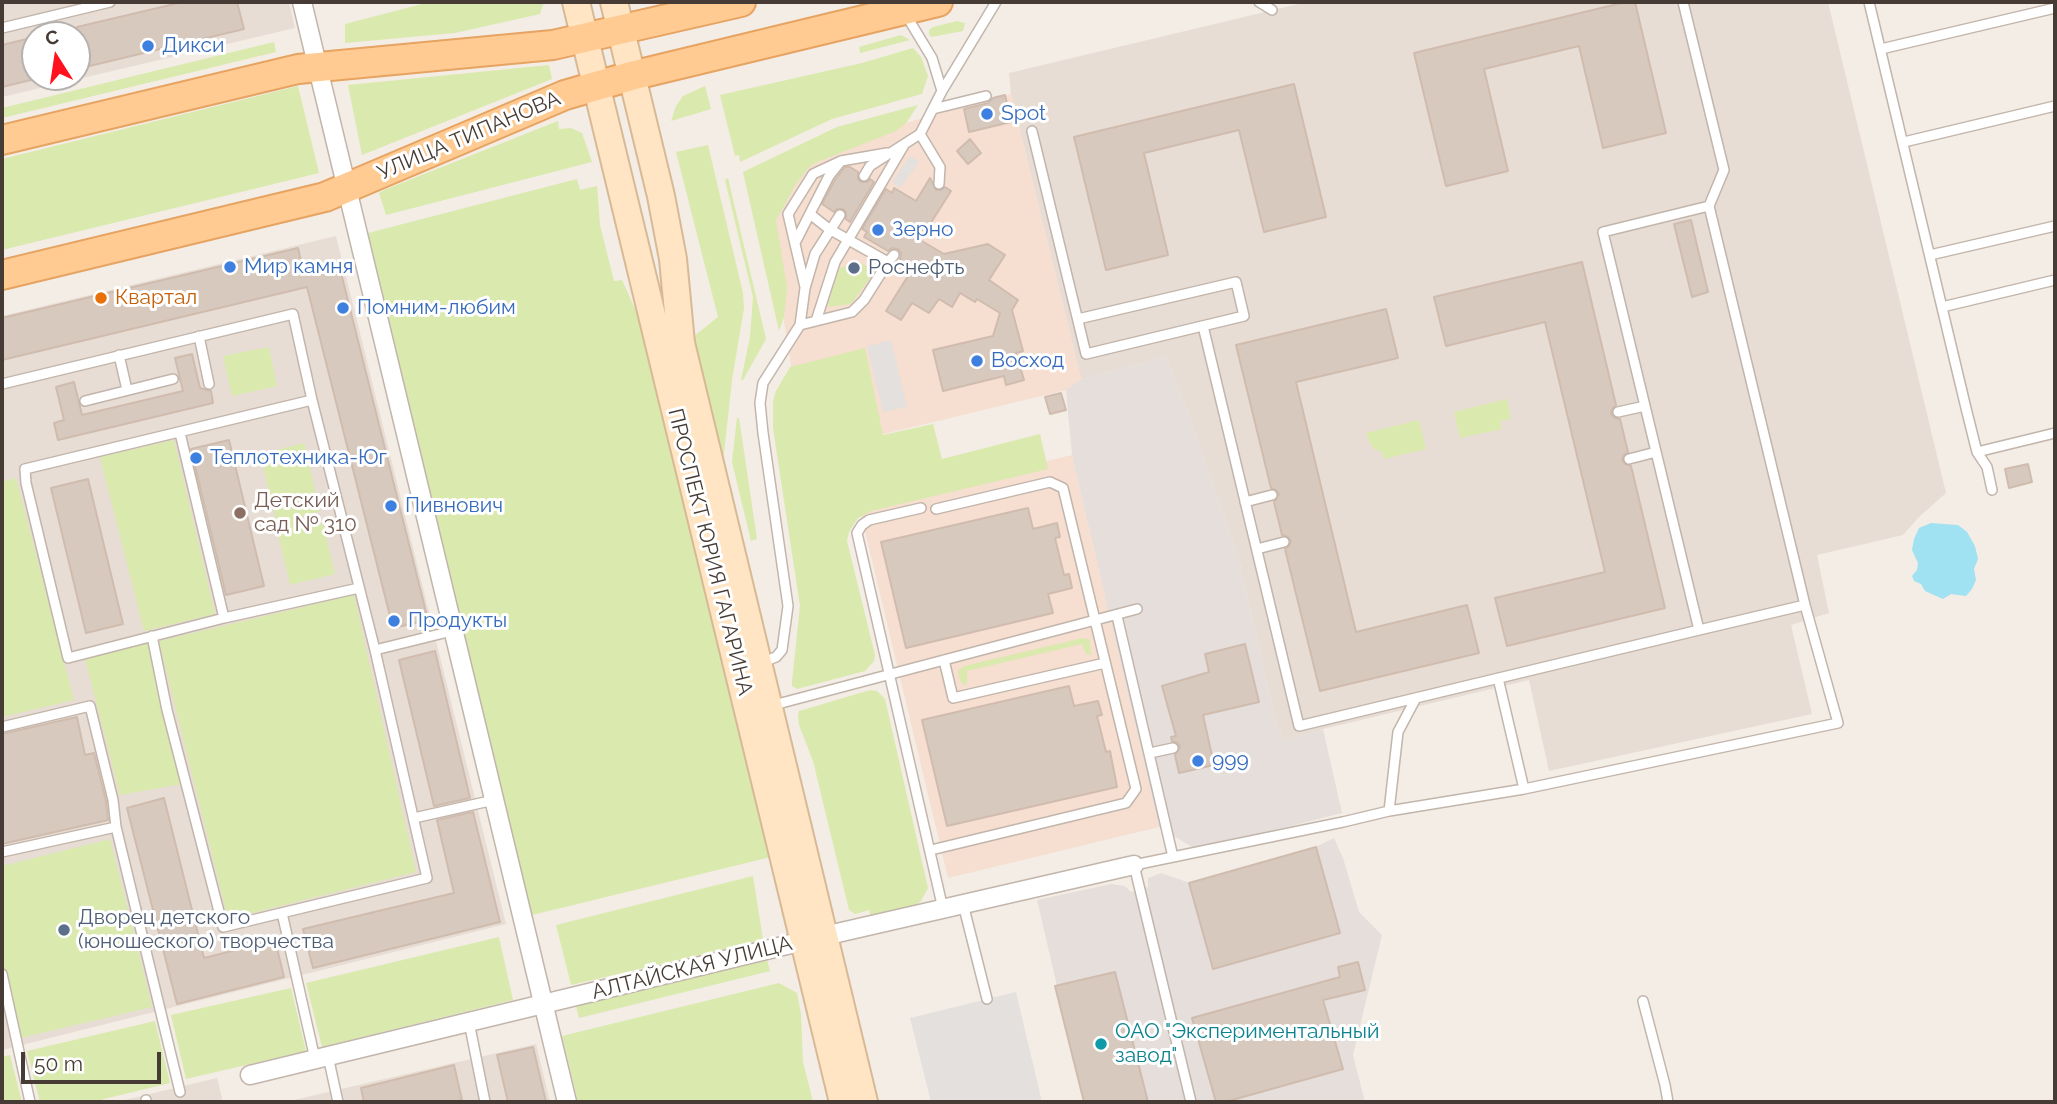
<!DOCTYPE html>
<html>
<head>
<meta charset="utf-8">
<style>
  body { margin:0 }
  #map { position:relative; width:2057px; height:1104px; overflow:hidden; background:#f3ede6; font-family:Raleway,sans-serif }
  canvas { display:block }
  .frame { position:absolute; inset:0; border:4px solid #463c35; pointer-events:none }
  .north { position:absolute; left:21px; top:21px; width:70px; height:70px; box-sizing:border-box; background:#fff; border:2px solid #b5b1ae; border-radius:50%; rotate:348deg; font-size:19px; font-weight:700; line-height:28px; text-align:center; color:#463c35 }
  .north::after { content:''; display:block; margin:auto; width:24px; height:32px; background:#ff111d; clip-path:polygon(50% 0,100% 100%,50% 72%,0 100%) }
  .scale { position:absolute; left:21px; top:1052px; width:140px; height:32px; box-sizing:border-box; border:4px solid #463c35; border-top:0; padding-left:9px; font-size:21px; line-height:24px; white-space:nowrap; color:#463c35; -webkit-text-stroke:5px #fff; paint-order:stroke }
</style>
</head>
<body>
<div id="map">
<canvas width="2057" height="1104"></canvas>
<div class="frame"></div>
<div class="north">С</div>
<div class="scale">50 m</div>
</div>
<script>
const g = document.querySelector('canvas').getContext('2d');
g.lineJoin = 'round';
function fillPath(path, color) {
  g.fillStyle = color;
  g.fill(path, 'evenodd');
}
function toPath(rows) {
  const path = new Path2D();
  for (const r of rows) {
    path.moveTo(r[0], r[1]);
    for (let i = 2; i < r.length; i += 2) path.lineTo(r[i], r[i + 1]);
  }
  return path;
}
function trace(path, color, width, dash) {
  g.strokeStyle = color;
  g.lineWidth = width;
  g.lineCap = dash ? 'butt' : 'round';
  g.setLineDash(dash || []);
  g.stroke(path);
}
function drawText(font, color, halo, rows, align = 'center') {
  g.font = font + ' Raleway,sans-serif';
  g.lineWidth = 6;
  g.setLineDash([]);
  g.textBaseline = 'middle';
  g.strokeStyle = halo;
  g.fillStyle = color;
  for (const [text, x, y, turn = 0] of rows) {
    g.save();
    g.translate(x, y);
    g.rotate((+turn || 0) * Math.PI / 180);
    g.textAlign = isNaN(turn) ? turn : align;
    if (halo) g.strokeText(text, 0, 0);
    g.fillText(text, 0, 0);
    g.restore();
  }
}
fillPath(toPath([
  [2,2,289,2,295,28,2,97],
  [35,35,77,35,77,77,35,77],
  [1307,2,1828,2,1946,493,1919,517,1903,535,1817,555,1829,613,1791,625,1812,714,1549,771,1529,680,1323,729,1284,741,1276,722,1238,556,1190,417,1166,357,1081,379,1011,94,1009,73],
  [336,236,506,924,2,1050,2,316],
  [536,1044,550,1102,285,1102],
  [217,1078,223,1102,116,1102]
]), '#e7ddd4');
fillPath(toPath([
  [1011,94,1081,379,1066,390,805,453,768,220,803,157,851,138],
  [1072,455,1159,827,948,878,859,506]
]), '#f6ded0');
fillPath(toPath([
  [1166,357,1190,417,1238,556,1276,722,1284,741,1323,729,1342,813,1197,850,1159,827,1072,455,1066,390,1081,379],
  [1334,838,1343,858,1359,912,1382,935,1353,1055,1365,1102,1084,1102,1037,900,1111,884,1125,886,1131,892,1148,887,1148,878,1161,873,1190,883,1316,847]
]), '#e5dedb');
fillPath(toPath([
  [430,2,544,2,540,14,455,33,345,43,345,24],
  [957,21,965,23,963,31,931,37,929,34,929,30,933,27],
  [901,35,910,40,860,53,859,47],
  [274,42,276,52,2,118,2,108],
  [913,48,921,57,928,76,922,94,832,119,740,162,739,155,735,156,720,95,862,63],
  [549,65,552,79,362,155,348,85],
  [298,86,319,173,2,250,2,159],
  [705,86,711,109,671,121,676,106,683,96],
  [918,105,907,122,896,131,815,163,808,168,796,184,776,220,787,288,784,317,779,331,743,172,837,127],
  [558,121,559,129,571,128,582,133,592,162,386,215,379,193,384,190],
  [708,145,743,293,744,308,732,380,723,462,693,337,718,317,676,152],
  [728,178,766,339,743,380,741,380,750,337,753,297,725,180],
  [577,179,580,190,597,186,600,225,614,281,622,280,644,329,771,857,532,915,368,233],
  [853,262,860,262,867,267,871,262,878,267,851,304,829,307,828,303,839,269],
  [269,347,277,386,232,396,223,356],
  [865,348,883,435,933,424,942,459,1040,434,1048,469,871,511,858,518,849,532,847,541,875,655,874,661,865,671,797,689,792,686,792,682,800,606,773,428,773,401,776,391,790,367],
  [1507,399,1511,419,1500,421,1502,429,1460,438,1454,412],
  [737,418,739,418,757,539,751,541,732,462],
  [1419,420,1426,449,1384,459,1382,452,1374,449,1369,441,1366,433],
  [174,440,215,614,144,631,100,457],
  [304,443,320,511,302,516,305,528,323,524,335,574,290,585,278,534,290,531,287,519,276,521,260,454],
  [16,478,74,700,2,717,2,482],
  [354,595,416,872,228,919,159,641],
  [1083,638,1090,640,1091,655,1086,654,1082,644,967,671,967,683,964,685,960,681,958,671,964,666],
  [148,643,182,784,120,795,85,659],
  [870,690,877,691,885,699,928,888,921,901,912,908,871,918,869,910,855,914,849,910,813,761,799,725,798,716,799,711,803,710],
  [110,839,152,1007,20,1038,2,963,2,866],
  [753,876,763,940,571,985,556,925],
  [499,937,513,1000,322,1047,306,983],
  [767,960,770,971,579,1018,576,1006],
  [779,983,797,993,801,1014,803,1062,813,1102,578,1102,562,1036],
  [291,988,306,1051,186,1079,171,1015],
  [155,1021,170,1083,92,1102,40,1102,27,1051],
  [10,1055,22,1102,2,1102,2,1057]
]), '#dae9ad');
fillPath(toPath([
  [910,156,919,162,900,188,892,182],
  [891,340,907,407,883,412,867,346],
  [1016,992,1042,1102,931,1102,910,1018]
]), '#e4e0de');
fillPath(toPath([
  [1931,523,1958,525,1967,532,1975,546,1978,559,1974,569,1976,580,1972,589,1966,596,1951,594,1943,599,1925,591,1921,584,1914,581,1912,576,1917,570,1918,563,1912,550,1914,539,1919,528]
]), '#a0e1f2');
const building = toPath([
  [183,2,237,2,244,29,77,69,77,27,183,2],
  [1626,2,1635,2,1666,133,1603,148,1579,46,1484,69,1508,171,1446,186,1414,53,1626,2],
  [35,37,35,79,2,87,2,45,35,37],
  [1294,84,1326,217,1264,232,1239,130,1144,153,1168,255,1106,270,1074,137,1294,84],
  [1005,95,1011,122,969,132,964,109,988,103,993,98,1005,95],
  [970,139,981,153,968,164,957,151,970,139],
  [845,167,850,167,858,172,858,179,861,182,867,182,870,179,874,182,850,222,846,219,846,212,843,209,837,209,834,212,822,204,835,180,845,167],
  [930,178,936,190,941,190,945,187,951,191,920,240,944,254,988,244,1005,255,989,280,1018,300,1012,310,1023,351,1016,353,1024,380,1006,385,1004,376,943,391,933,350,993,336,1000,313,977,299,975,302,960,293,952,307,939,299,929,313,912,303,901,320,886,311,913,268,900,259,901,253,898,249,892,248,888,251,864,237,867,232,862,229,886,189,892,193,894,188,916,201,930,178],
  [1691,220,1708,292,1692,297,1674,224,1691,220],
  [298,248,304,274,339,265,428,620,393,628,307,287,2,360,2,318,298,248],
  [1582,262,1616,405,1612,409,1611,414,1615,418,1620,419,1628,452,1624,455,1622,460,1625,464,1631,466,1665,608,1507,646,1495,598,1605,572,1545,322,1446,346,1434,297,1582,262],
  [1386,309,1398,358,1296,382,1356,632,1467,605,1479,653,1320,691,1285,549,1289,546,1291,541,1288,537,1282,535,1274,502,1279,494,1276,490,1271,488,1236,345,1386,309],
  [192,354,200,388,211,391,213,403,58,440,54,423,64,420,56,387,74,382,82,415,183,391,175,358,192,354],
  [1061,393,1066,410,1050,414,1045,397,1061,393],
  [229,440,264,586,226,595,191,449,229,440],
  [2028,464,2032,482,2009,488,2005,469,2028,464],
  [88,479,123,624,86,633,51,488,88,479],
  [1028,508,1033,529,1057,523,1060,537,1055,538,1064,575,1069,574,1072,588,1048,594,1053,613,906,648,881,542,1028,508],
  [1245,644,1259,702,1203,715,1214,765,1179,773,1175,755,1180,747,1178,743,1172,741,1171,737,1176,736,1162,686,1209,672,1205,654,1245,644],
  [435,651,470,798,434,806,399,660,435,651],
  [1069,686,1074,706,1098,701,1102,715,1097,716,1106,752,1110,751,1117,787,947,826,922,720,1069,686],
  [77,717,85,755,94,753,106,801,108,820,2,844,2,734,77,717],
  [164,798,204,958,275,940,284,977,177,1004,127,808,164,798],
  [473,812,500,922,313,968,303,929,454,893,437,820,473,812],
  [1316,847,1340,933,1213,969,1189,883,1316,847],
  [1358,962,1365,990,1323,1000,1343,1069,1225,1102,1216,1102,1192,1018,1340,977,1338,967,1358,962],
  [1115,972,1148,1102,1084,1102,1055,986,1115,972],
  [533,1047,546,1102,508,1102,497,1055,533,1047],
  [454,1065,462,1100,451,1102,364,1102,361,1088,454,1065]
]);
fillPath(building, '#d8c9be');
trace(building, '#d0bcae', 2);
const lane = toPath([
  [1259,2,1272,10],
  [1683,2,1724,170,1709,206],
  [1869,2,1966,408,1977,452,1987,467,1992,490],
  [906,15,932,58,942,91],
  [2,28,110,2],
  [1881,49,2055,8],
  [933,109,986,96],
  [1032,131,1086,354,1244,316,1236,282,1078,319],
  [920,134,940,167,939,184],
  [1904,142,2055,106],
  [864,176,870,166,920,134,942,91,996,2],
  [810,214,829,229,888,262],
  [795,243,829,176,841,161,887,153],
  [1930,255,2055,226],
  [805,287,788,214,813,174,841,161],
  [1942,307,2055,280],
  [816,321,835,262,904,145],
  [800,325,852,312,864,300,888,262,894,255],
  [199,336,209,384],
  [119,355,127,390],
  [2,384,293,314,312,400,375,650,427,878,223,927,167,710,152,636],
  [312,400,25,469,26,483,68,658,224,618,359,588],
  [85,401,173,379],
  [1618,412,1645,406],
  [180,433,224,618],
  [1977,452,2055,433],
  [1629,459,1656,452],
  [1245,502,1272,495],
  [921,508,869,520,862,525,857,533,943,909],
  [1257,549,1284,542],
  [1117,616,1173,857],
  [1699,630,1805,605],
  [375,650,452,631],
  [944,660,953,698,1105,663],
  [760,663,776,657,782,650,788,606,763,433,760,403,763,383,800,325,805,288,815,254,840,215],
  [1498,678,1524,789],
  [770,706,1137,609],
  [2,727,90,706,113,800,116,827,180,1092],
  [1150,753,1173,748],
  [1389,811,1398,732,1416,698],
  [414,818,494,800],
  [931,850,1126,803,1136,789,1063,488,1050,482,936,509],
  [2,852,116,827],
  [963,904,987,999],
  [282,913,315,1059],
  [2,974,30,1102],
  [1643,1001,1665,1085,1668,1102],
  [469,1022,485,1102],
  [328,1056,338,1102],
  [146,1100,146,1102],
  [1191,1102,1134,865,1343,822,1389,811,1524,789,1838,723,1805,605,1709,206,1603,232,1699,630,1299,726,1203,326]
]);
const street = toPath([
  [302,2,567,1102],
  [250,1075,824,936,1134,865]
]);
const secondary = toPath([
  [576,2,843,1102],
  [614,2,661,196,673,259,681,343,864,1102]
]);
const primary = toPath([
  [2,140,298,69,553,45,741,2],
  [2,275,325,197,565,95,631,76,938,2]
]);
trace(lane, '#c2b5ab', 12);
trace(street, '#c2b5ab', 21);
trace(secondary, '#d8b996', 30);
trace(primary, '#e6a361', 32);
trace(lane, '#fff', 9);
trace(street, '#fff', 18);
trace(secondary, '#ffe5c4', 26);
trace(primary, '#ffcb93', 28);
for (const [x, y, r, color] of [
  [148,46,7,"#3f7fe0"],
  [987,114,7,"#3f7fe0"],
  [878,230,7,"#3f7fe0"],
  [230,267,7,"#3f7fe0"],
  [854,268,7,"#5c6f8a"],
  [101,298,7,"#e8710a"],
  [343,308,7,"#3f7fe0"],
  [977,361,7,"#3f7fe0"],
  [196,458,7,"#3f7fe0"],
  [391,506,7,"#3f7fe0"],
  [240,513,7,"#8d6e63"],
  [394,621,7,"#3f7fe0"],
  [1198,761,7,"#3f7fe0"],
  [64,930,7,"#5c6f8a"],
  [1101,1044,7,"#0f9aa8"]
]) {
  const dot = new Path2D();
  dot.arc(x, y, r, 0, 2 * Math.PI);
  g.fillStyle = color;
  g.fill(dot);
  trace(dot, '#fff', 2.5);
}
drawText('21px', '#366cbe', '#fff', [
  ["Дикси",162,46],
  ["Spot",1001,114],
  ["Зерно",892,230],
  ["Мир камня",244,267],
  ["Помним-любим",357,308],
  ["Восход",991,361],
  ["Теплотехника-Юг",210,458],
  ["Пивнович",405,506],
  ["Продукты",408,621],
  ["999",1212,761]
], 'left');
drawText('21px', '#463c35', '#fff', [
  ["УЛИЦА ТИПАНОВА",469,136,-23],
  ["ПРОСПЕКТ ЮРИЯ ГАГАРИНА",710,552,76],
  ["АЛТАЙСКАЯ УЛИЦА",692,968,-14]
]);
drawText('21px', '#4e5e75', '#fff', [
  ["Роснефть",868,268],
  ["Дворец детского",78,918],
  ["(юношеского) творчества",78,942]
], 'left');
drawText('21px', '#c56008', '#fff', [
  ["Квартал",115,298]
], 'left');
drawText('21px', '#785e54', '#fff', [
  ["Детский",254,501],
  ["сад № 310",254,525]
], 'left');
drawText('21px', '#0d838f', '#fff', [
  ["ОАО \"Экспериментальный",1115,1032],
  ["завод\"",1115,1056]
], 'left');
</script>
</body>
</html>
